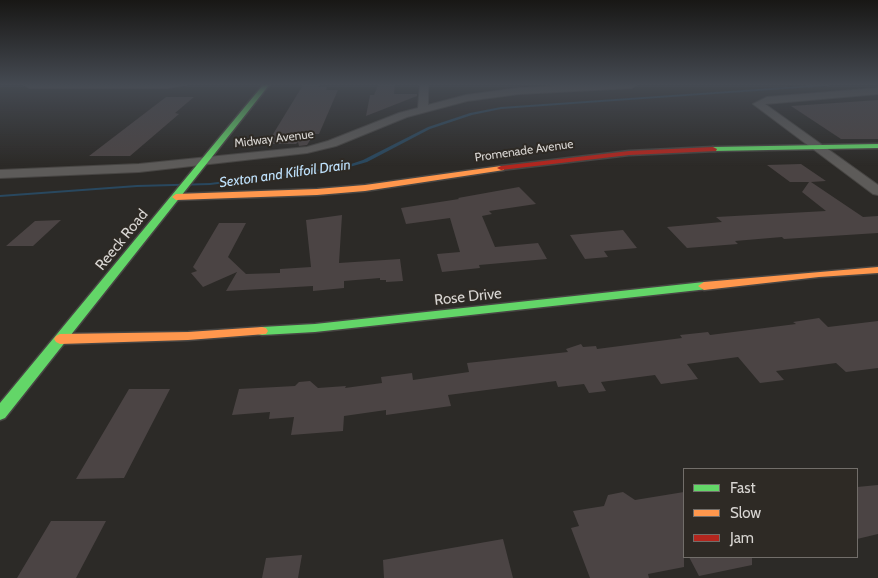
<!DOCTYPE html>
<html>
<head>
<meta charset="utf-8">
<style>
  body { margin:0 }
  #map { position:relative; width:878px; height:578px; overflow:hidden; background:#2c2a27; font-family:Cabin,sans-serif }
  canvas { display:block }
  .legend { position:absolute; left:683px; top:468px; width:175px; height:90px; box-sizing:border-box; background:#2e2a25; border:1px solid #726e6a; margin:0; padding:6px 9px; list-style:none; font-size:15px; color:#d8d5d2 }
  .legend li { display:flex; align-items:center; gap:10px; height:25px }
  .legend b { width:25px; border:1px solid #726e6a }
</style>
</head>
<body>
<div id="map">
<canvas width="878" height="578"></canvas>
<ul class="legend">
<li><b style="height:6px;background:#63d668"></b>Fast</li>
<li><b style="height:6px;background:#ff974d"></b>Slow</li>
<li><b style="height:6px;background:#b3261e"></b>Jam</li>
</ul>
</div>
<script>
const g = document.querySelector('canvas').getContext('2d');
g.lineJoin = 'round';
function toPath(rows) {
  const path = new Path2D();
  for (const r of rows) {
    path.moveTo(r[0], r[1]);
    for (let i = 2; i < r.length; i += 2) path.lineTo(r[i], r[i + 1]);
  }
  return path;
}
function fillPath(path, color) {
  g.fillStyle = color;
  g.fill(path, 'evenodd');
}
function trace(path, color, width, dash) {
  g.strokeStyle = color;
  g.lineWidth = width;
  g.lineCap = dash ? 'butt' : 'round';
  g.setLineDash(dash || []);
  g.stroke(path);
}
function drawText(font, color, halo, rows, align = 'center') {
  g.font = font + ' Cabin,sans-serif';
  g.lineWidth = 4;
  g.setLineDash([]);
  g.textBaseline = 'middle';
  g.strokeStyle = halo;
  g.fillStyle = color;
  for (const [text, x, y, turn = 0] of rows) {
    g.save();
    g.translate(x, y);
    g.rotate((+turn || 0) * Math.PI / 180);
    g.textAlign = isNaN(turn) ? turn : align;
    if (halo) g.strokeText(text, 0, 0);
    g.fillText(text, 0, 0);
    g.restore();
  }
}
fillPath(toPath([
  [815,85,830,85,828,86,501,109,472,115,430,129,367,162,346,168,210,185,137,187,0,197,0,195,137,185,210,183,345,166,363,160,428,127,470,113,501,107,815,85]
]), '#29485f');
fillPath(toPath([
  [303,85,320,85,319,87,327,87,326,90,338,90,319,134,314,134,307,145,299,146,298,142,296,144,267,144],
  [378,85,395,85,394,94,417,94,417,96,366,116,370,95,374,95],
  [166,97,194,97,175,113,179,114,130,156,89,156],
  [878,100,878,139,841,139,791,106],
  [801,164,826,181,811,182,863,217,878,216,878,233,784,239,782,237,735,241,738,244,687,248,667,227,722,222,716,217,826,211,802,192,809,182,790,182,767,165],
  [519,187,536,204,489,211,492,214,482,216,495,247,538,243,547,259,479,265,480,268,442,272,437,254,460,252,450,218,406,224,401,208,459,199,458,198],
  [342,215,339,263,400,259,403,281,386,282,386,280,380,280,380,278,344,281,344,288,313,291,313,286,226,291,237,272,203,287,191,273,197,271,193,267,219,223,246,223,228,257,246,274,280,273,280,269,311,267,306,220],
  [61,220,33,246,6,246,35,221],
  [623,230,637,248,604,251,608,257,585,259,570,235],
  [819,318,828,327,878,321,878,368,846,372,836,363,776,371,784,380,760,383,738,357,687,364,698,379,661,384,655,375,601,382,606,391,589,393,584,384,558,387,556,381,448,395,451,406,386,415,386,410,344,416,343,431,291,435,294,417,269,419,270,412,232,415,239,389,295,386,299,382,310,381,318,388,346,386,345,388,382,383,381,377,412,373,413,380,469,372,467,363,568,352,566,349,581,344,583,347,596,346,597,349,682,338,680,335,708,332,710,335,796,324,793,322],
  [129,389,170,389,124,478,76,479],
  [878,485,878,534,857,539,857,487],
  [623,492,635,500,684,492,684,567,648,574,649,578,590,578,571,528,579,526,573,511,604,506,608,495],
  [51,521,106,521,76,578,17,578],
  [503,539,513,578,384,578,383,560],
  [302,555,298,578,262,578,266,558],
  [689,557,752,557,752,565,699,576]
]), '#4b4444');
const lane = toPath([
  [24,85,30,86,186,85,168,88,29,88,24,85]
]);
const street = toPath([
  [420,85,428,85,428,105,466,95,519,88,583,85,636,85,632,88,519,94,467,101,407,117,336,146,307,153,139,172,0,178,0,170,139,164,307,147,328,141,399,113,418,108,420,85],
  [878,88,878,94,765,104,878,185,878,195,873,194,753,104,767,97,878,88]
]);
const fast = toPath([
  [263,85,269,85,5,418,0,420,0,403,263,85],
  [878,144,878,148,713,151,709,149,713,147,878,144],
  [704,282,708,283,710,286,708,289,315,332,262,335,258,334,256,331,258,328,262,327,315,324,704,282]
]);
const slow = toPath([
  [501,166,504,166,504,170,365,191,317,195,176,200,172,197,176,194,317,189,365,185,501,166],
  [878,267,878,273,819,277,704,290,698,286,704,282,878,267],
  [262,327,266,328,268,331,266,334,188,340,60,344,56,342,54,339,56,336,60,334,188,332,262,327]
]);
const jam = toPath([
  [713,147,717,149,716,151,629,155,501,170,497,168,501,166,629,151,713,147]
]);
trace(lane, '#474543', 2);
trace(street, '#474543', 2);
trace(fast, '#474543', 3);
trace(slow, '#474543', 3);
trace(jam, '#474543', 3);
fillPath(lane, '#5d5b59');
fillPath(street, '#5d5b59');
fillPath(fast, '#63d668');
fillPath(slow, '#ff974d');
fillPath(jam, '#b3261e');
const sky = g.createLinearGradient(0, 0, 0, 166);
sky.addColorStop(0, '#181715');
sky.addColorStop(0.51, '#454a52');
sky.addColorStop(1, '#454a5200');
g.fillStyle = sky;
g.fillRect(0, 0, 878, 166);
drawText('12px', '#d8d5d2', '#2e2a25', [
  ["Midway Avenue",274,139,-7],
  ["Promenade Avenue",524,151,-8]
]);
drawText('italic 14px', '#bee1fc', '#2e2a25', [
  ["Sexton and Kilfoil Drain",285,174,-8]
]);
drawText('15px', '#d8d5d2', '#2e2a25', [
  ["Reeck Road",122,240,-51],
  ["Rose Drive",468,297,-6]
]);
</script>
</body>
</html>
